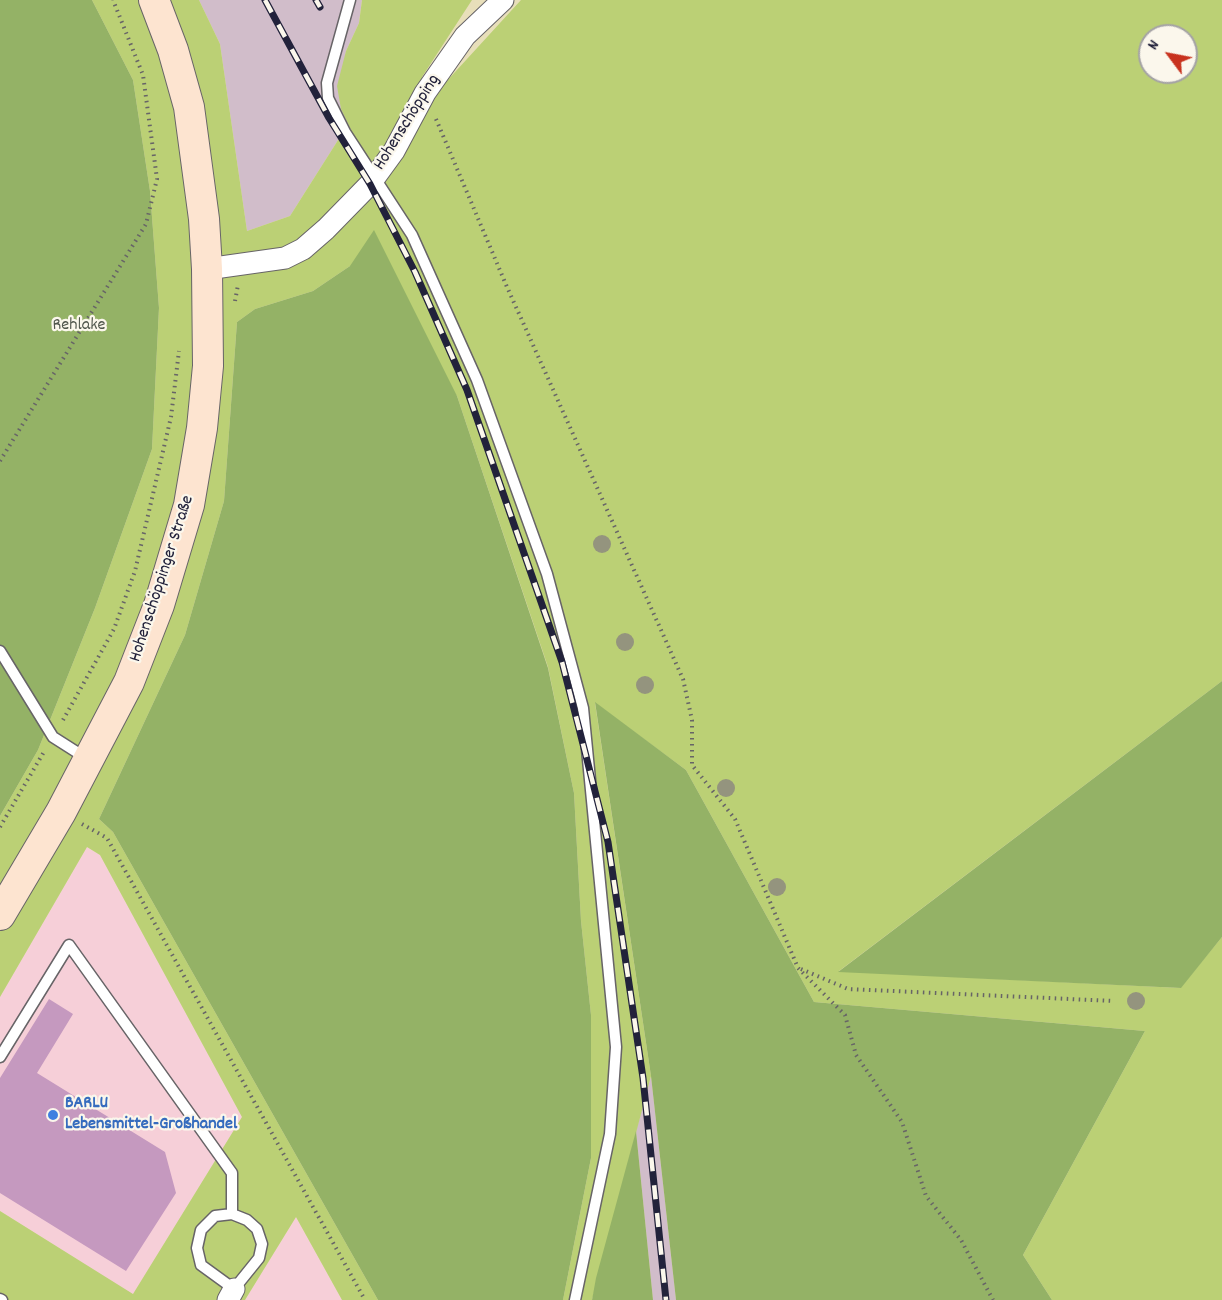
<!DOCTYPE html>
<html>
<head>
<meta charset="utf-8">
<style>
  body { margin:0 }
  #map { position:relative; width:1222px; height:1300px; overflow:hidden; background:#e8dfba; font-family:Dekko,sans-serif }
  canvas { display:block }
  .north { position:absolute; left:1138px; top:24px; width:60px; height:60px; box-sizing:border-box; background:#fbf7ec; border:2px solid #a4a2a5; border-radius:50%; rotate:302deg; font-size:16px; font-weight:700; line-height:24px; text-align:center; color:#22223b }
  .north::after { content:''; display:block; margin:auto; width:21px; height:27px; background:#c8321e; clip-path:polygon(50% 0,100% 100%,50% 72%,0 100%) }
</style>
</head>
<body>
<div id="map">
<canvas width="1222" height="1300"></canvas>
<div class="north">N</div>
</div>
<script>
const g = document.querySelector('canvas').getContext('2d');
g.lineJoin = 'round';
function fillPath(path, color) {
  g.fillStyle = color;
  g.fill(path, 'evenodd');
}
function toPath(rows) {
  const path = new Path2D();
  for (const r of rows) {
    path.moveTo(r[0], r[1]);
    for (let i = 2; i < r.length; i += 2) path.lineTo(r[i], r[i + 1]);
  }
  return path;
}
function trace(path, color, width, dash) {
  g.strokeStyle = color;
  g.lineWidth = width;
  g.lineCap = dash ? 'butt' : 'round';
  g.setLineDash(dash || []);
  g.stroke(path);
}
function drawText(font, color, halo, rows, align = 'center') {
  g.font = font + ' Dekko,sans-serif';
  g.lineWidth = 4.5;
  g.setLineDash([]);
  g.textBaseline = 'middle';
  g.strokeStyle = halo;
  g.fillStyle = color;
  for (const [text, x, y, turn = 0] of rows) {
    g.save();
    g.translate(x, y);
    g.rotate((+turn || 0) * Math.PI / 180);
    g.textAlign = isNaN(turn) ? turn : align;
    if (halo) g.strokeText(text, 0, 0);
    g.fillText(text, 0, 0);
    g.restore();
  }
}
fillPath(toPath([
  [87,847,100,855,242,1117,133,1295,0,1211,0,997],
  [296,1217,342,1300,245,1300]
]), '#f6cfd8');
fillPath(toPath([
  [199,0,362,0,359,23,346,51,341,109,351,130,340,137,290,216,247,231,220,44],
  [651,1076,676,1300,653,1300,636,1131]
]), '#d1bdca');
fillPath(toPath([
  [92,0,199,0,220,44,247,231,290,216,340,137,351,130,341,109,337,86,346,51,359,23,362,0,472,0,422,77,434,95,521,0,1222,0,1222,681,839,971,1180,988,1222,937,1222,1300,1052,1300,1023,1255,1145,1031,814,1002,686,770,595,703,651,1076,592,1300,563,1300,591,1158,591,1015,581,921,574,793,548,667,457,396,350,266,313,291,255,309,237,322,224,501,185,635,99,819,113,832,378,1300,342,1300,296,1217,245,1300,0,1300,0,1211,133,1294,242,1117,100,855,87,847,0,997,0,816,38,750,95,608,152,449,159,308,150,191,133,80],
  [1150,36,1186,36,1186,72,1150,72]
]), '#bbd075');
fillPath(toPath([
  [0,0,92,0,133,80,150,191,159,308,152,449,95,608,38,750,0,816],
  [374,230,457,396,548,668,574,793,581,921,591,1015,591,1158,563,1300,378,1300,113,832,99,819,185,635,224,501,237,322,255,309,313,291,350,266],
  [1222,681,1222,937,1181,988,838,972],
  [595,702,686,770,814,1002,1145,1031,1023,1255,1052,1300,676,1300,651,1076],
  [636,1131,653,1300,592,1300,596,1278]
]), '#94b266');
fillPath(toPath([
  [49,999,73,1014,37,1073,165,1152,176,1193,126,1271,0,1193,0,1078]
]), '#c599bf');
const lane = toPath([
  [350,0,327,83,328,98,345,132,412,235,477,380,547,574,583,708,616,1047,610,1134,575,1300],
  [0,651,53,737,86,758],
  [0,1057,69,945,232,1173,232,1214],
  [232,1214,247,1220,257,1229,262,1244,259,1258,234,1289,201,1265,197,1248,201,1230,215,1216,232,1214],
  [0,1299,2,1300]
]);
const street = toPath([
  [207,269,285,258,303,249,326,229,370,184,394,151,425,93,465,36,503,0],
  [228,1300,234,1289]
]);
const secondary = toPath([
  [0,915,61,812,129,682,159,605,189,505,202,428,208,366,207,269,204,219,189,107,173,50,154,0]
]);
trace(lane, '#676467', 13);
trace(street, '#676467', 23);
trace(secondary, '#676467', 32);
trace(toPath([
  [436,119,507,287,683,679,692,720,692,765,735,819,798,968,845,1015,856,1055,902,1122,926,1196,961,1240,993,1300],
  [235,301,238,285],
  [0,461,146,224,157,179,143,75,113,0],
  [63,720,114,629,135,571,171,417,179,351],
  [82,824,107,838,365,1300],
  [0,827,45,750],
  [801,969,848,989,1114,1001]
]), '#676467', 4, [1.5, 4.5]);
trace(lane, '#fff', 10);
trace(street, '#fff', 21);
trace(secondary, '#fde4d0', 30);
const rail = toPath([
  [265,0,329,118,370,184,415,272,467,390,562,662,608,842,643,1078,666,1300],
  [316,0,320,7]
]);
trace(rail, '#22223b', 7);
trace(rail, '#fbf7ec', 4.5, [14]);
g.fillStyle = '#94947e';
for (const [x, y] of [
  [602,544],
  [625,642],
  [645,685],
  [726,788],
  [777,887],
  [1136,1001]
]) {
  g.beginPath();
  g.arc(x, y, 9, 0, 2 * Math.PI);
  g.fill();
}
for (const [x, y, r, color] of [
  [53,1115,6,"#3f7fe0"]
]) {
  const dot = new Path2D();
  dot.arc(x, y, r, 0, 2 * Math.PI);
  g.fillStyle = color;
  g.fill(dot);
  trace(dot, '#fbf7ec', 2);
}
drawText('18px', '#22223b', '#fbf7ec', [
  ["Hohenschöpping",408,123,-58],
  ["Hohenschöppinger Straße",163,579,-72]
]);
drawText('18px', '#50564c', '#fbf7ec', [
  ["Rehlake",79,327]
]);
drawText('bold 18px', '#366cbe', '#fbf7ec', [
  ["BARLU",65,1105],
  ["Lebensmittel-Großhandel",65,1126]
], 'left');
</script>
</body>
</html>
